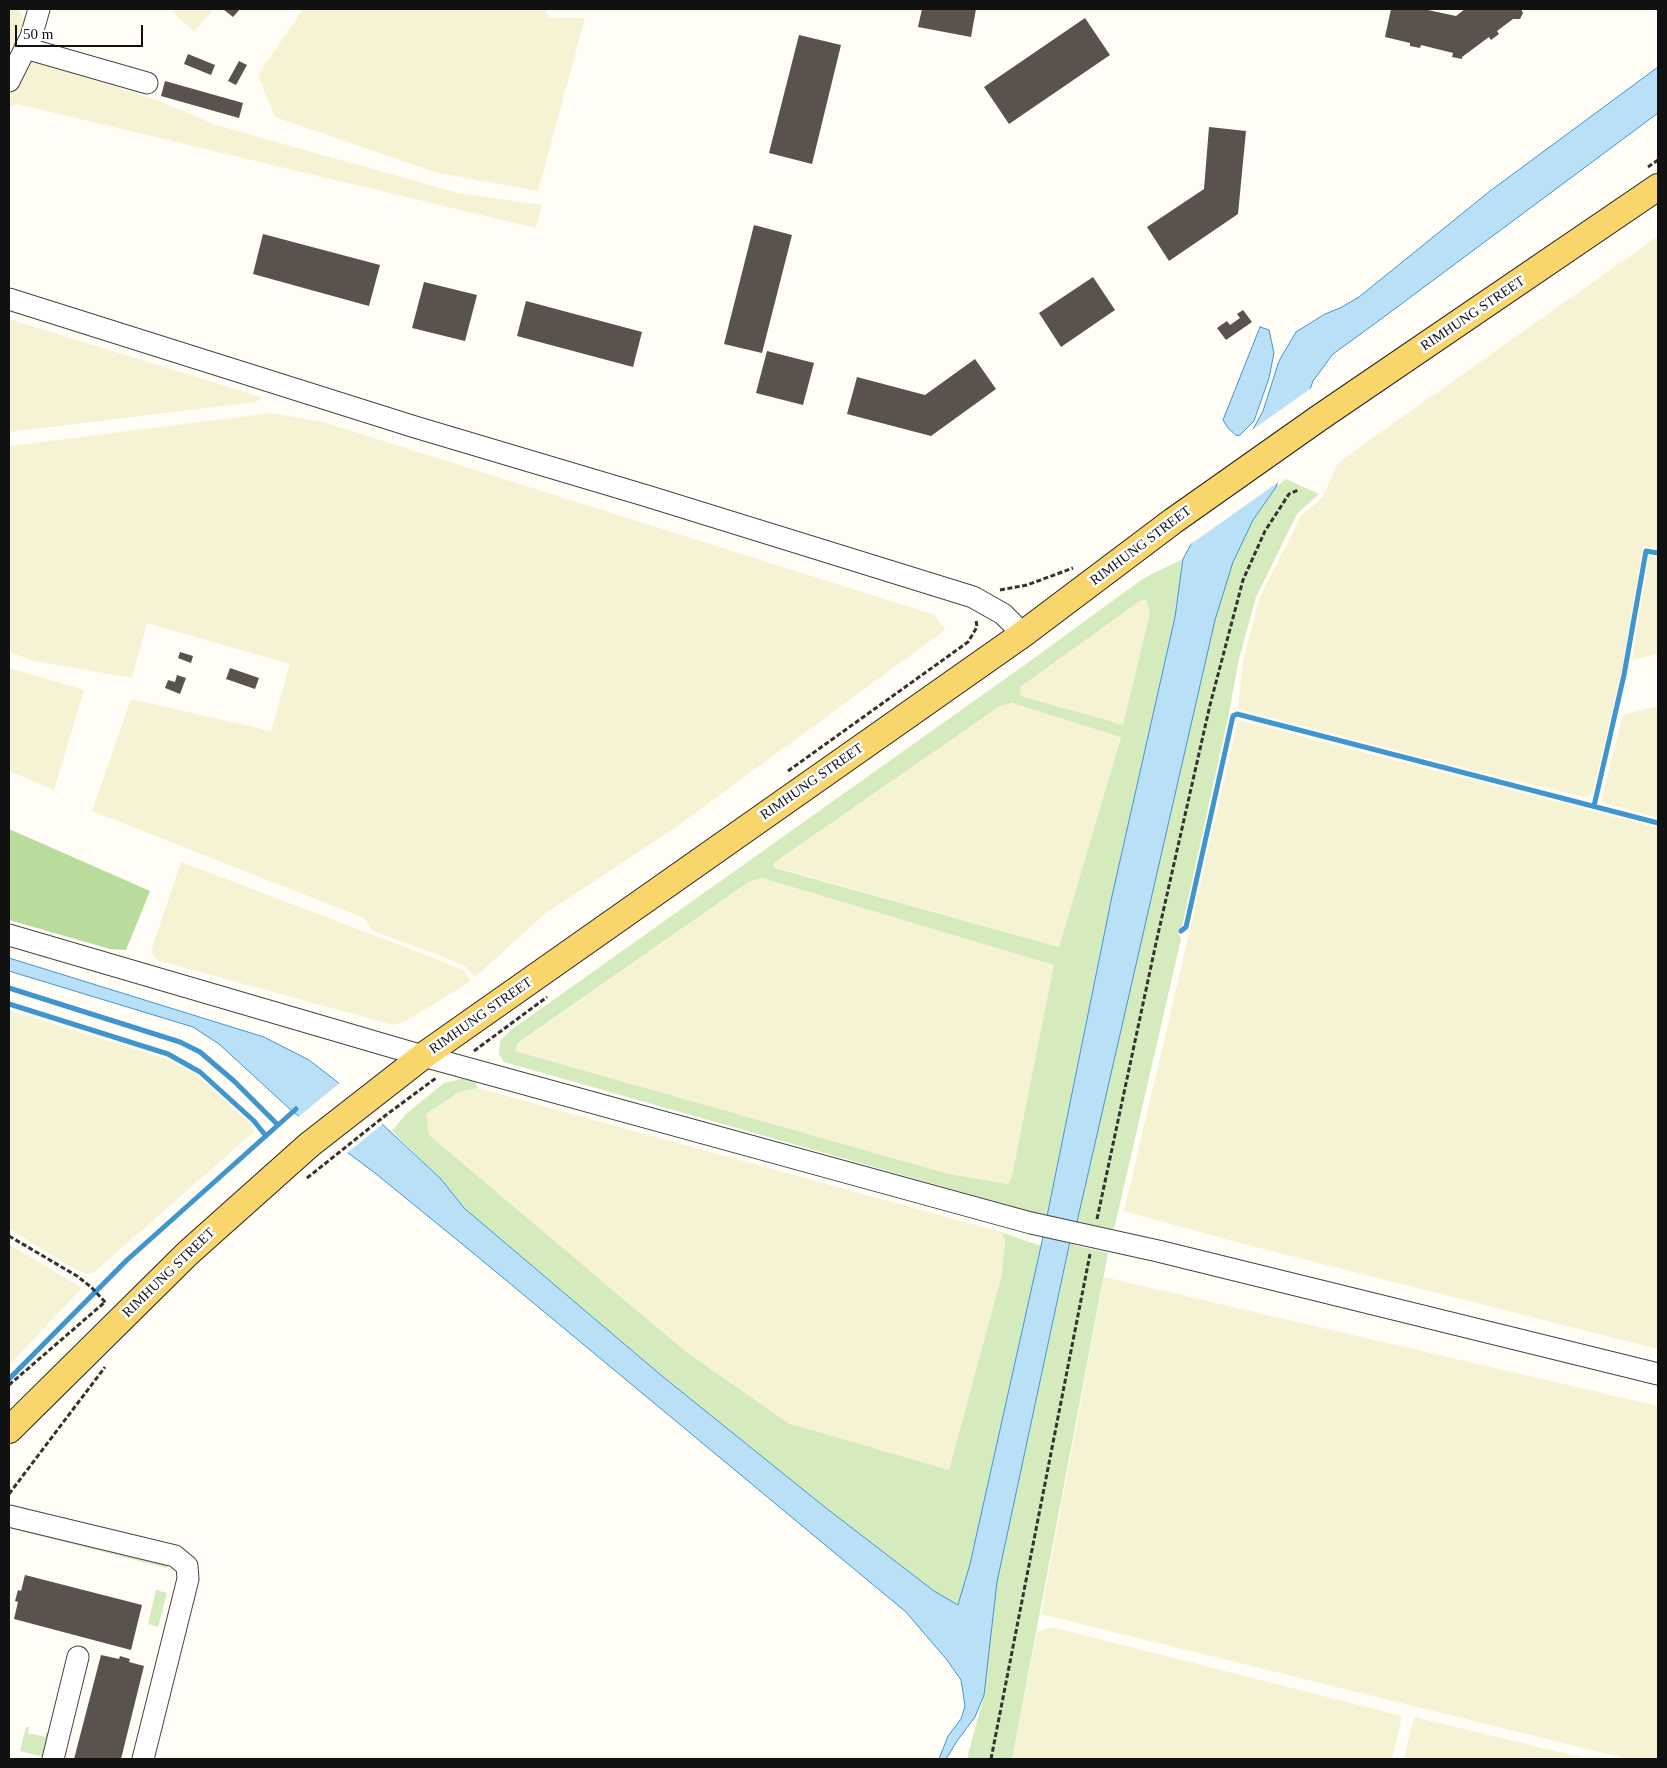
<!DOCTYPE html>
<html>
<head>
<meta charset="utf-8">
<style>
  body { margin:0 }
  #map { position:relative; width:1667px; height:1768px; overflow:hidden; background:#fffdf5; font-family:Georgia,serif }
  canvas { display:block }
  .frame { position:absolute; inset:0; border:10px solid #111; pointer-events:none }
  .scale { position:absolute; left:15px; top:25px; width:128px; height:22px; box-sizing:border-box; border:2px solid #111; border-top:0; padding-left:6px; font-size:15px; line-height:18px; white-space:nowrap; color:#111; -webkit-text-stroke:4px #fff; paint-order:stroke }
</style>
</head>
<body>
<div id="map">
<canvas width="1667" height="1768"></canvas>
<div class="frame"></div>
<div class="scale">50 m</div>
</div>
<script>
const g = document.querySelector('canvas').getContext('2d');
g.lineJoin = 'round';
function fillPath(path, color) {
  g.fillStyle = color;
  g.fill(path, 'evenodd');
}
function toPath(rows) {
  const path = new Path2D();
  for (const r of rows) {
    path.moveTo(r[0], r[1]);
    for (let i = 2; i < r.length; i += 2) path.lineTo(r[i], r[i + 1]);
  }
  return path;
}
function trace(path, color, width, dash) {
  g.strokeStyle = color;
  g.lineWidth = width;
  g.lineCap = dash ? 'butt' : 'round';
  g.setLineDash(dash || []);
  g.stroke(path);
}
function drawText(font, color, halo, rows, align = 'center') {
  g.font = font + ' Georgia,serif';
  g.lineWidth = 5;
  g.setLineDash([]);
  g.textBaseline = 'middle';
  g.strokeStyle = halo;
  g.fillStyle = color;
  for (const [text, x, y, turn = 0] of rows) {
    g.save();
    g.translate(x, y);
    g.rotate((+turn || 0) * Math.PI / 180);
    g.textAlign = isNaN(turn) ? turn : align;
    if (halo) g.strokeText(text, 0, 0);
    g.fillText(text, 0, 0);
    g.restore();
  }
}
fillPath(toPath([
  [9,9,18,9,26,22,9,65],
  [170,9,214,9,194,32],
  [303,9,545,9,549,18,585,18,538,191,438,173,275,117,258,75],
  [27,62,46,64,157,100,216,125,458,193,542,205,536,228,17,104,9,107,9,98],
  [1658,236,1658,548,1643,546,1621,675,1593,791,1589,796,1585,797,1480,772,1238,709,1243,661,1260,597,1301,516,1323,497,1337,465,1343,459],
  [9,319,261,397,256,402,9,432],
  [272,413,323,422,935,615,945,630,676,827,546,913,475,977,466,967,439,955,373,931,364,918,92,811,131,699,271,731,290,664,147,623,132,678,34,661,9,652,9,446],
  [1649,556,1658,557,1658,654,1632,660],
  [1146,600,1150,613,1123,726,1021,696,1019,687,1140,601],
  [9,668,84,690,54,790,9,771],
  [1012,703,1121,736,1059,947,775,867,773,865,778,860,1000,706],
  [1658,706,1658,818,1601,802,1623,715],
  [1238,720,1658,828,1658,1349,1236,1242,1124,1211,1177,986],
  [181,862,434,958,463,970,471,981,406,1021,393,1025,157,960,151,951],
  [762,878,1055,965,1012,1176,1008,1184,949,1174,515,1051,518,1044,750,881],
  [9,1010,166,1059,197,1075,249,1123,255,1131,93,1273,87,1274,78,1271,9,1229],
  [478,1088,1001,1232,1005,1239,1002,1274,949,1470,788,1423,685,1351,429,1135,425,1114,459,1092],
  [9,1244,82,1288,9,1365],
  [1104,1277,1658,1406,1658,1759,1628,1759,1041,1614],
  [1052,1627,1402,1716,1392,1759,1012,1759,1037,1632],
  [1414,1717,1589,1759,1404,1759]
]), '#f6f3d4');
fillPath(toPath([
  [1286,479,1319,494,1297,514,1256,597,1239,659,1228,718,1183,922,1179,934,1181,939,1115,1225,1111,1231,1077,1222,1215,620,1233,562,1253,520,1276,487],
  [1183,559,1175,617,1112,896,1047,1216,504,1062,499,1054,500,1041,511,1030,1026,664,1144,578],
  [1146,600,1150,613,1123,725,1021,696,1020,687,1140,601],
  [1012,703,1121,737,1059,947,775,868,773,865,778,860,1000,706],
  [762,878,1054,965,1012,1176,1008,1184,949,1174,515,1051,518,1043,750,881],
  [461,1079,474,1080,478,1088,459,1092,426,1114,429,1135,685,1351,788,1423,949,1470,1002,1274,1005,1239,1001,1232,1041,1246,970,1564,958,1605,934,1591,826,1508,662,1376,464,1208,441,1179,392,1131,407,1113,444,1083],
  [1070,1244,1108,1253,1012,1759,967,1759,984,1695,997,1582],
  [9,1524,168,1564,167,1568,9,1528],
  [156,1590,167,1593,158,1627,148,1624],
  [26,1727,29,1727,28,1733,45,1737,46,1732,50,1733,44,1757,20,1751]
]), '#d5ebbd');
fillPath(toPath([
  [9,829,150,891,126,950,110,949,9,920]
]), '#b9dc9c');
const water = toPath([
  [1658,67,1658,113,1373,325,1333,354,1313,381,1276,487,1253,520,1233,562,1215,620,1077,1222,1069,1246,997,1582,984,1695,975,1717,957,1741,946,1759,939,1759,948,1736,961,1719,965,1706,961,1680,947,1660,906,1612,478,1257,375,1173,292,1111,219,1044,193,1027,9,971,9,958,264,1037,309,1060,335,1080,441,1179,464,1208,662,1376,826,1508,934,1591,958,1605,970,1564,1041,1246,1112,896,1175,617,1183,559,1263,411,1279,361,1296,332,1325,314,1340,308,1359,297,1490,191,1658,67],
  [1260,327,1269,330,1274,353,1269,378,1254,421,1240,435,1237,436,1228,428,1223,420,1260,327]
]);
fillPath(water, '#b9e0f7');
trace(water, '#3f96cf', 1);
fillPath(toPath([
  [1313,387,1280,481,1188,546,1249,432],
  [341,1082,385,1122,346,1154,297,1118]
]), '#fffdf5');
trace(toPath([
  [1594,806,1624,675,1646,551,1658,553],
  [1181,931,1186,927,1233,716,1237,714,1658,823],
  [9,988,180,1042,200,1052,234,1081,278,1125],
  [9,1004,168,1054,200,1072,254,1121,266,1136],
  [9,1379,127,1260,296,1109]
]), '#3f96cf', 5);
fillPath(toPath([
  [223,9,240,9,233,17],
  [922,9,976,9,971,37,918,27],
  [1391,9,1423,9,1456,16,1465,9,1521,9,1523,13,1520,19,1513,19,1497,31,1499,34,1491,40,1489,37,1462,57,1462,59,1452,57,1453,53,1421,45,1420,48,1410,46,1410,43,1385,37],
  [1085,18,1110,55,1009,124,984,87],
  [799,35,841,45,812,164,769,153],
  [188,54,215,65,211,75,184,64],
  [239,61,247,65,236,85,228,81],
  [165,81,243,103,239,118,161,96],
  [1209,127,1246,131,1238,214,1169,261,1147,227,1204,189],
  [754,225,792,235,762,353,724,344],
  [263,234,380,265,369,306,253,274],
  [1093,277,1115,310,1061,347,1039,313],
  [424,282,477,295,465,341,412,328],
  [526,301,642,332,633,367,517,336],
  [1243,310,1252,322,1226,340,1217,328,1227,321,1230,325,1240,318,1237,314],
  [767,351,814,363,803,405,756,393],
  [975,359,996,389,931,436,847,414,857,377,925,395],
  [180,652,193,656,191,663,178,658],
  [230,668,259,678,255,689,226,679],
  [177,675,186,678,180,694,165,688,168,680,175,682],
  [25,1575,142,1605,131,1650,14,1619,18,1602,15,1601,18,1590,21,1591],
  [101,1655,119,1659,120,1656,130,1659,129,1662,144,1666,121,1759,74,1759]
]), '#5a524d');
const minor = toPath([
  [25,48,147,83],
  [9,81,31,37,39,9],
  [9,299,415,427,647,496,973,597,1003,614,1023,634],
  [9,935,423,1056,1031,1223,1158,1251,1658,1374],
  [9,1516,175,1556,187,1566,188,1579,143,1759],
  [53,1759,78,1657]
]);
const major = toPath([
  [9,1430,188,1253,309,1145,423,1056,1023,634,1173,521,1319,418,1658,187]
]);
trace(minor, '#444', 23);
trace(major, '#222', 28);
trace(toPath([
  [1648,167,1658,160],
  [1000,590,1027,585,1073,568],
  [788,771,968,642,977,627,976,620],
  [474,1051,547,997],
  [307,1178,386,1115,436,1078],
  [1097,1219,1156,943,1210,705,1243,580,1265,531,1289,494,1298,490],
  [9,1236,77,1276,91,1287,106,1303],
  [9,1385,105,1302],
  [9,1494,105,1367],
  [991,1759,1090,1254]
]), '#333', 3, [5, 2.5]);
trace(minor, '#fff', 21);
trace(major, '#f9d66b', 26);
drawText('14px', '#111', '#fff', [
  ["RIMHUNG STREET",1473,314,-34],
  ["RIMHUNG STREET",1141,546,-37],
  ["RIMHUNG STREET",812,782,-35],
  ["RIMHUNG STREET",481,1016,-35],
  ["RIMHUNG STREET",169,1273,-44]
]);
</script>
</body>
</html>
